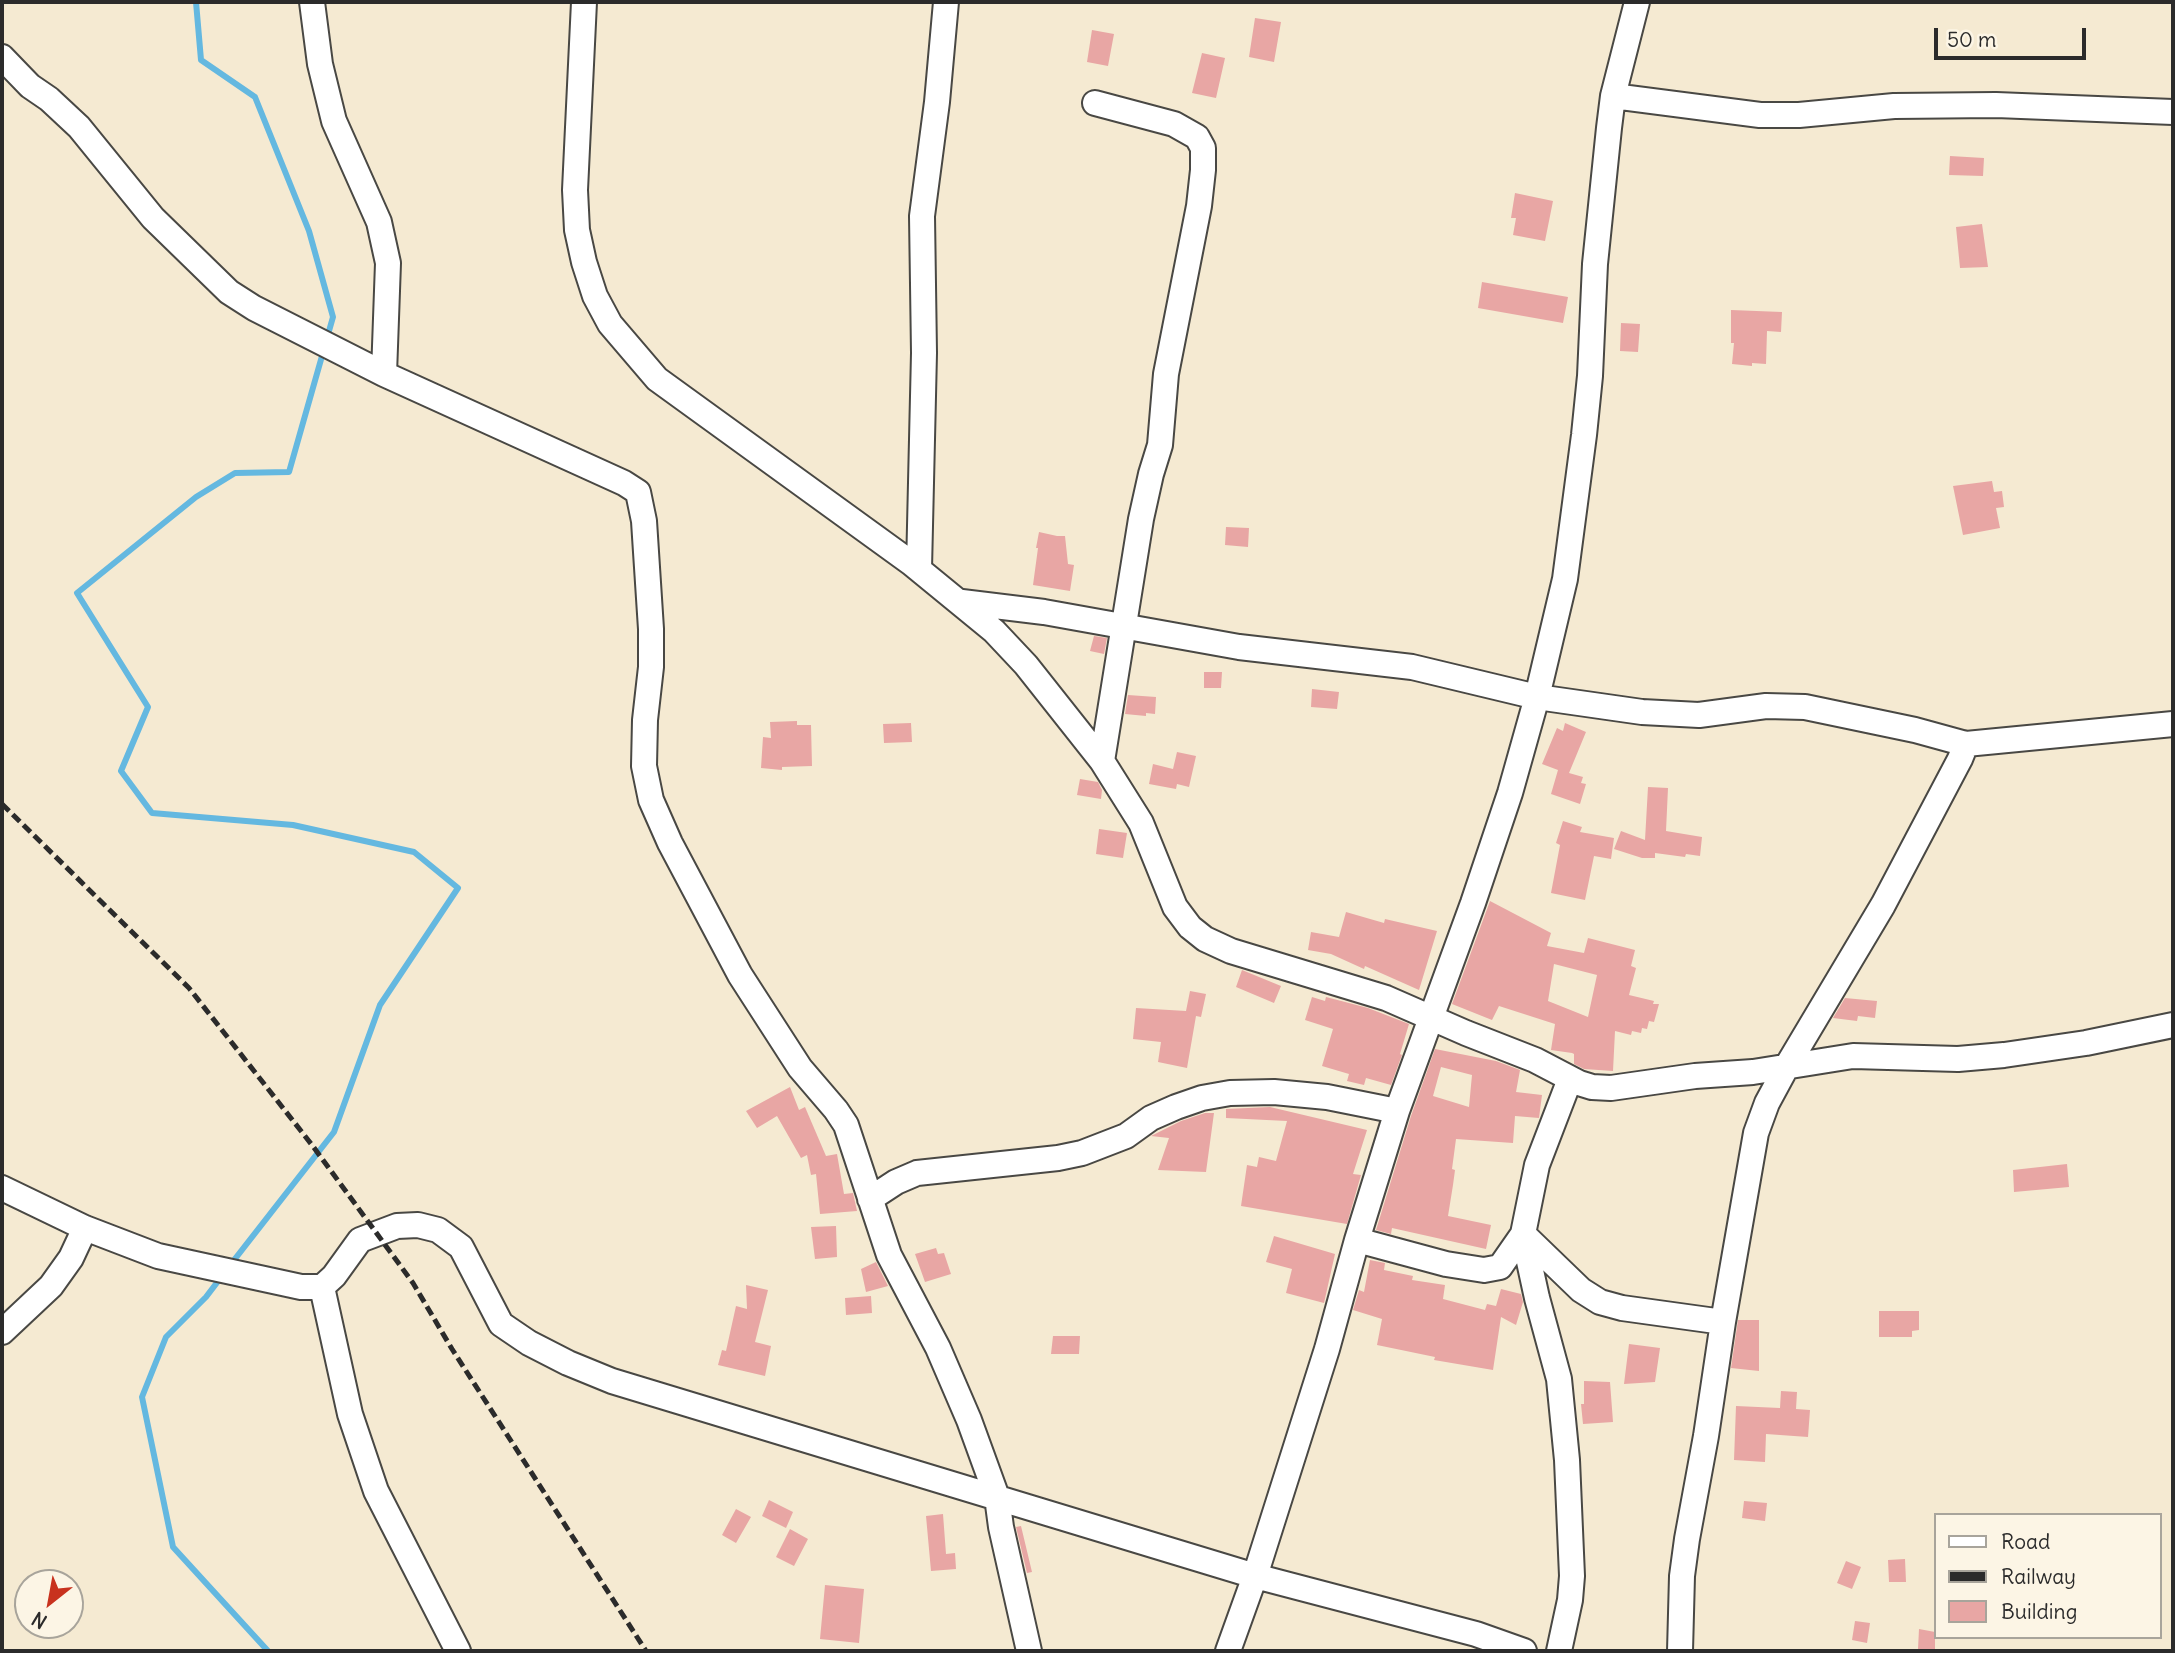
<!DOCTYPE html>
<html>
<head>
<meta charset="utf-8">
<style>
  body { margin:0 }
  #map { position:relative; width:2175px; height:1653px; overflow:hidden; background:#f5ead2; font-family:Delius,sans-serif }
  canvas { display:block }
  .frame { position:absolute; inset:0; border:4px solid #2b2b2b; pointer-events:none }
  .legend { position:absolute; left:1934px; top:1513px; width:228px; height:126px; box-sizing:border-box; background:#fcf5e5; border:2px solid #a8a49b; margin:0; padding:9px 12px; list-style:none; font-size:21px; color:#2b2b2b }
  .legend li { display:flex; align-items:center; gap:14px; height:35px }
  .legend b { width:35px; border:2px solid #a8a49b }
  .north { position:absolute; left:14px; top:1569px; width:70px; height:70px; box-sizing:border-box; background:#fcf5e5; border:2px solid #a8a49b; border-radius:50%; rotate:211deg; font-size:19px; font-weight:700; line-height:28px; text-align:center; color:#2b2b2b }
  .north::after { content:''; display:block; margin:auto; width:24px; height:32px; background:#c8321e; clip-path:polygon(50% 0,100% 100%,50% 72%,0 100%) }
  .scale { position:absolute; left:1934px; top:28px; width:152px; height:32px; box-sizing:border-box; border:4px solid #2b2b2b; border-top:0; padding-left:9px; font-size:21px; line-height:24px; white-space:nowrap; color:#2b2b2b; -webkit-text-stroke:5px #fcf5e5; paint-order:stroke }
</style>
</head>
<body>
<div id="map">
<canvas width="2175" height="1653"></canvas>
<div class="frame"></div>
<ul class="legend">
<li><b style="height:9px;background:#fff"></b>Road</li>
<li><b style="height:9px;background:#2b2b2b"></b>Railway</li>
<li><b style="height:19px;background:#e8a6a4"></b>Building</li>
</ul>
<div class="north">N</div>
<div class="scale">50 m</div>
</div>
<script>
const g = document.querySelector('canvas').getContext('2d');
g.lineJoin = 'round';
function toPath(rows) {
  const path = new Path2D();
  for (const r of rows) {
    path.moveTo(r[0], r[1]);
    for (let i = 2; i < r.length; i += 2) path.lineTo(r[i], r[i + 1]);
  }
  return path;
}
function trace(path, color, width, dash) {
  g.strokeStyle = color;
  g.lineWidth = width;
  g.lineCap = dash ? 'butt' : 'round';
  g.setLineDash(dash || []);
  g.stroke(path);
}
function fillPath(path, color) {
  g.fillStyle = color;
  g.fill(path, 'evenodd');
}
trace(toPath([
  [196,2,201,60,255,97,309,231,333,317,327,338],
  [231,1264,334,1132,380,1005,458,888,414,852,293,825,152,813,121,771,148,707,77,593,196,497,235,473,289,472,324,349],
  [222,1276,206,1297,166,1337,142,1397,173,1547,268,1651]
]), '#64b8e0', 6);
fillPath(toPath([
  [1255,18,1281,22,1274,62,1249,57],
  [1092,30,1114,34,1108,66,1087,62],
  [1202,53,1225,58,1216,98,1192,93],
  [1950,156,1984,158,1983,176,1949,175],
  [1515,193,1553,201,1545,241,1513,235,1516,218,1511,218],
  [1982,224,1988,267,1960,268,1956,227],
  [1482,282,1568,297,1563,323,1478,308],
  [1731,310,1782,312,1781,332,1767,331,1766,364,1752,363,1752,366,1732,364,1734,343,1731,343],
  [1621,323,1640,324,1638,352,1620,351],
  [1992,481,1994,492,2002,491,2004,507,1996,508,2000,528,1963,535,1953,486],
  [1226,527,1249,528,1248,547,1225,545],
  [1039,532,1057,536,1065,536,1068,564,1074,565,1070,591,1033,585,1038,548,1036,548],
  [1094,636,1107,638,1104,654,1090,651],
  [1204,672,1222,672,1221,688,1204,688],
  [1312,689,1339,692,1337,709,1311,707],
  [1128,695,1156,697,1155,714,1146,713,1146,716,1125,714],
  [797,721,797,725,811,725,812,766,782,767,782,770,761,768,763,737,771,738,770,722],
  [911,723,912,742,884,743,883,724],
  [1565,723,1586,732,1569,773,1583,777,1581,783,1586,784,1580,804,1551,794,1558,770,1542,764,1557,728,1563,731],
  [1177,752,1196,756,1189,787,1177,784,1176,789,1149,784,1153,764,1173,769],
  [1080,779,1098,782,1102,790,1101,799,1077,795],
  [1648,787,1668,788,1666,831,1702,837,1700,856,1686,854,1685,857,1655,853,1655,858,1642,858,1614,849,1621,831,1645,840],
  [1563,821,1582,827,1580,832,1614,838,1611,859,1594,856,1585,900,1551,893,1560,845,1556,843],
  [1099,829,1127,833,1123,858,1096,854],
  [1490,901,1551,933,1547,946,1584,953,1588,938,1635,950,1631,966,1636,968,1629,995,1654,1001,1653,1004,1659,1004,1654,1022,1649,1021,1647,1029,1642,1028,1641,1033,1632,1031,1631,1035,1615,1031,1613,1071,1584,1069,1574,1064,1574,1054,1572,1053,1551,1050,1555,1024,1499,1006,1492,1020,1452,1004],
  [1554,964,1597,975,1588,1017,1548,1001],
  [1346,912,1384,923,1385,919,1437,931,1419,990,1365,966,1364,969,1331,954,1308,950,1311,932,1339,937],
  [1242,970,1281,986,1274,1003,1236,987],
  [1190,991,1206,994,1201,1017,1196,1016,1187,1068,1158,1062,1161,1042,1133,1039,1136,1008,1186,1011],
  [1312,997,1325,1001,1326,997,1368,1008,1409,1024,1400,1054,1402,1055,1391,1085,1366,1078,1364,1085,1347,1081,1349,1074,1322,1066,1333,1029,1305,1020],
  [1845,998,1877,1001,1875,1018,1858,1016,1857,1021,1833,1018],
  [1435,1049,1496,1061,1520,1070,1516,1092,1542,1095,1539,1118,1515,1116,1513,1143,1456,1139,1452,1169,1455,1170,1453,1185,1448,1216,1491,1225,1486,1249,1392,1228,1391,1234,1376,1230,1411,1116],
  [1441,1067,1472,1075,1469,1107,1433,1096],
  [790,1087,799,1110,805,1107,826,1156,837,1154,844,1194,853,1193,857,1211,820,1214,816,1174,811,1175,807,1155,801,1158,777,1116,757,1128,746,1111],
  [1270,1107,1367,1130,1353,1174,1361,1175,1347,1224,1241,1206,1247,1165,1257,1167,1259,1157,1276,1161,1287,1121,1226,1118,1226,1109],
  [1205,1113,1214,1113,1206,1172,1158,1170,1169,1138,1151,1136,1181,1121],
  [2067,1164,2069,1187,2014,1192,2013,1170],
  [836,1226,837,1257,815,1259,811,1227],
  [1274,1236,1335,1254,1324,1303,1286,1293,1292,1269,1266,1262],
  [936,1248,938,1254,944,1253,951,1274,925,1282,915,1254],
  [1370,1260,1385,1263,1384,1270,1413,1276,1412,1280,1445,1285,1443,1299,1485,1310,1487,1304,1496,1306,1501,1289,1521,1294,1523,1302,1516,1325,1501,1317,1493,1370,1434,1360,1435,1357,1377,1345,1382,1319,1353,1310,1359,1290,1364,1292],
  [876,1262,888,1286,866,1292,861,1269],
  [746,1285,768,1290,755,1342,771,1346,765,1376,718,1365,722,1350,726,1351,736,1306,747,1309],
  [871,1296,872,1313,846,1315,845,1298],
  [1879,1311,1919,1311,1919,1330,1912,1331,1912,1337,1879,1337],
  [1738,1320,1759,1320,1759,1371,1731,1368],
  [1053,1336,1080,1336,1079,1354,1051,1354],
  [1629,1344,1660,1348,1655,1382,1624,1384],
  [1584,1381,1610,1382,1613,1422,1583,1424,1581,1404,1584,1404],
  [1781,1391,1797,1392,1796,1409,1810,1410,1808,1437,1766,1434,1765,1462,1734,1460,1736,1406,1780,1408],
  [769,1500,793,1512,786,1528,762,1516],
  [1744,1501,1767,1503,1765,1521,1742,1518],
  [736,1509,751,1517,736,1543,722,1535],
  [943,1514,946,1554,955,1553,956,1569,931,1571,926,1516],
  [1021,1526,1032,1572,1027,1573,1016,1527],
  [790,1529,808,1539,794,1566,776,1557],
  [1905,1559,1906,1582,1889,1582,1888,1560],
  [1846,1561,1861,1567,1852,1589,1837,1583],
  [825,1585,864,1589,859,1643,820,1639],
  [1855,1621,1870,1623,1867,1643,1852,1640],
  [1919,1629,1935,1632,1935,1650,1918,1649]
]), '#e8a6a4');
const minor = toPath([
  [312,2,320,64,334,121,379,222,388,263,384,374],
  [584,2,575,190,577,230,584,262,595,296,610,324,657,379,911,563,994,631,1026,665,1102,761,1141,823,1175,907,1190,927,1205,939,1231,951,1386,998,1466,1033,1535,1060,1579,1083,1592,1087,1611,1088,1695,1076,1753,1072,1853,1056,1958,1059,2004,1055,2086,1043,2173,1025],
  [2,57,30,86,49,99,79,127,153,218,229,292,254,308,384,374,624,483,638,492,644,521,651,629,651,667,645,720,644,766,651,800,670,843,740,975,800,1068,836,1110,846,1125,889,1255,938,1348,969,1420,997,1497,1001,1527,1029,1651],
  [1613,96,1760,115,1799,115,1894,106,1996,105,2173,112],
  [1095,103,1174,124,1197,137,1203,148,1203,170,1199,206,1166,374,1160,445,1151,474,1141,519,1102,761],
  [919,569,924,353,922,216,937,102,946,2],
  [962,602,1044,612,1239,647,1412,667,1537,697,1642,712,1699,715,1766,706,1805,707,1915,730,1966,744,2173,724],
  [2,1188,85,1228,158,1256,301,1287,322,1287,334,1276,360,1240,397,1226,418,1225,438,1230,461,1247,501,1324,529,1343,568,1363,612,1381,1255,1576,1476,1634,1524,1651],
  [870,1199,896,1182,917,1173,1058,1158,1082,1153,1126,1136,1151,1118,1176,1107,1202,1098,1230,1093,1274,1092,1327,1097,1397,1111],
  [1523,1234,1537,1298,1559,1379,1567,1460,1572,1576,1570,1600,1559,1651],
  [1523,1234,1581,1290,1600,1302,1622,1308,1723,1322],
  [1357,1240,1446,1264,1484,1270,1500,1267,1523,1234,1537,1165,1570,1079],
  [322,1287,350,1414,376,1491,458,1651],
  [2,1332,51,1286,71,1258,85,1228],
  [1228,1651,1255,1576,1327,1349,1357,1240,1397,1111,1473,903,1510,793,1537,697,1565,579,1584,435,1590,376,1595,264,1609,128,1613,96,1637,2],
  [1680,1651,1682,1576,1687,1539,1706,1436,1723,1322,1756,1133,1767,1103,1787,1066,1883,905,1960,759,1966,744]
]);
trace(minor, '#494844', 28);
trace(minor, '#fff', 24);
trace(toPath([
  [2,804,189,988,312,1145,413,1283,452,1349,646,1651]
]), '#2b2b2b', 5, [10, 5]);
</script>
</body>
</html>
